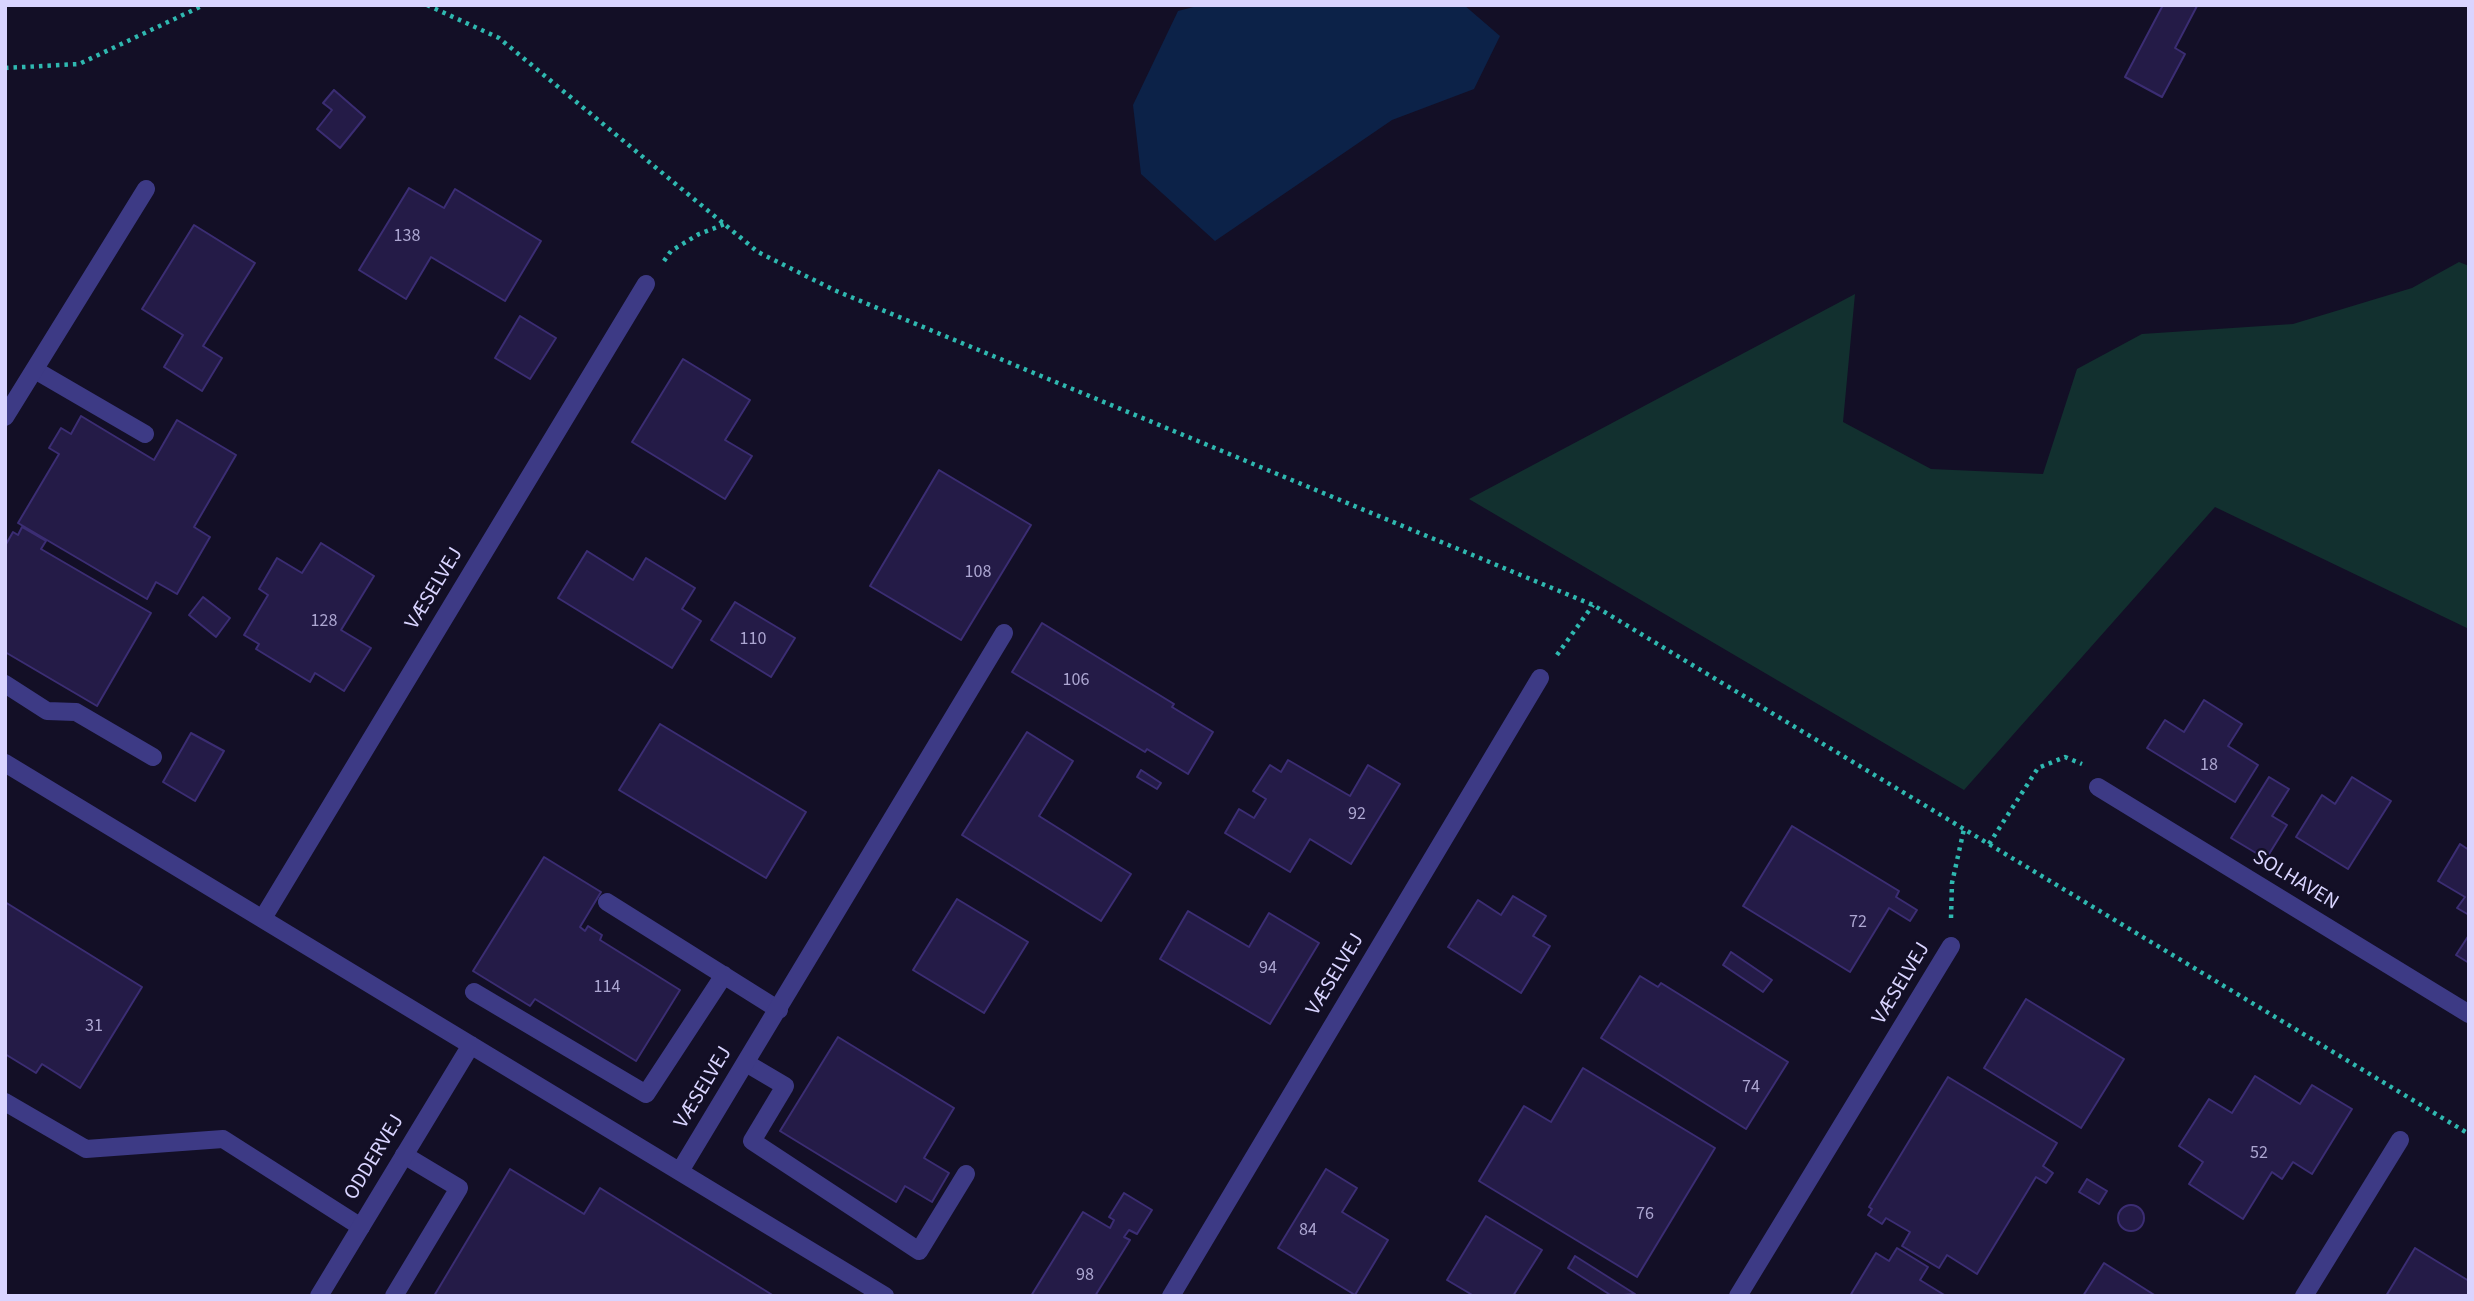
<!DOCTYPE html>
<html>
<head>
<meta charset="utf-8">
<style>
  body { margin:0 }
  #map { position:relative; width:2474px; height:1301px; overflow:hidden; background:#130f26; font-family:"Source Sans 3",sans-serif }
  canvas { display:block }
  .frame { position:absolute; inset:0; border:7px solid #d9d4ff; pointer-events:none }
</style>
</head>
<body>
<div id="map">
<canvas width="2474" height="1301"></canvas>
<div class="frame"></div>
</div>
<script>
const g = document.querySelector('canvas').getContext('2d');
g.lineJoin = 'round';
function fillPath(path, color) {
  g.fillStyle = color;
  g.fill(path, 'evenodd');
}
function toPath(rows) {
  const path = new Path2D();
  for (const r of rows) {
    if (r.length === 3) {
      path.moveTo(r[0] + r[2], r[1]);
      path.arc(r[0], r[1], r[2], 0, 2 * Math.PI);
      continue;
    }
    path.moveTo(r[0], r[1]);
    for (let i = 2; i < r.length; i += 2) path.lineTo(r[i], r[i + 1]);
  }
  return path;
}
function trace(path, color, width, dash) {
  g.strokeStyle = color;
  g.lineWidth = width;
  g.lineCap = dash ? 'butt' : 'round';
  g.setLineDash(dash || []);
  g.stroke(path);
}
function drawText(font, color, halo, rows, align = 'center') {
  g.font = font + ' "Source Sans 3",sans-serif';
  g.lineWidth = 5;
  g.setLineDash([]);
  g.textBaseline = 'middle';
  g.strokeStyle = halo;
  g.fillStyle = color;
  for (const [text, x, y, turn = 0] of rows) {
    g.save();
    g.translate(x, y);
    g.rotate((+turn || 0) * Math.PI / 180);
    g.textAlign = isNaN(turn) ? turn : align;
    if (halo) g.strokeText(text, 0, 0);
    g.fillText(text, 0, 0);
    g.restore();
  }
}
fillPath(toPath([
  [2459,262,2469,266,2469,629,2215,507,1964,790,1469,499,1855,294,1843,422,1931,469,2043,474,2077,369,2142,334,2293,324,2412,288]
]), '#12302f');
fillPath(toPath([
  [1201,5,1464,5,1500,36,1474,89,1392,120,1215,241,1141,174,1133,105,1178,11]
]), '#0c2248');
const building = toPath([
  [2163,5,2197,6,2175,48,2185,54,2162,97,2125,77,2163,5],
  [334,90,365,117,340,148,317,129,332,110,323,103,334,90],
  [409,188,444,208,455,189,541,241,505,301,431,257,406,299,359,270,409,188],
  [194,225,255,263,203,346,222,358,202,391,164,367,183,335,142,309,194,225],
  [520,316,556,338,530,379,495,358,520,316],
  [683,359,750,400,725,440,752,456,725,499,632,442,683,359],
  [81,416,154,460,177,420,236,455,194,527,210,537,177,594,156,582,147,599,18,523,59,454,49,448,61,428,71,434,81,416],
  [939,470,1031,525,961,640,870,586,939,470],
  [22,527,46,541,41,549,151,613,97,706,5,652,5,546,13,532,18,535,22,527],
  [321,543,374,576,341,630,371,648,344,691,315,673,310,682,256,649,259,644,244,635,268,595,259,589,277,558,302,573,321,543],
  [587,551,633,580,646,558,695,588,682,609,701,621,672,668,558,598,587,551],
  [203,597,230,618,216,637,189,615,203,597],
  [735,602,795,638,771,677,711,640,735,602],
  [1042,623,1174,704,1172,707,1213,732,1188,774,1147,749,1145,752,1012,672,1042,623],
  [2204,700,2242,724,2228,746,2258,765,2235,802,2147,748,2165,720,2184,732,2204,700],
  [660,724,806,812,766,878,619,790,660,724],
  [1027,732,1073,761,1039,816,1131,874,1101,921,962,835,1027,732],
  [191,733,224,751,195,801,163,782,191,733],
  [1288,760,1350,796,1368,765,1400,784,1351,864,1310,839,1290,872,1225,833,1239,809,1254,818,1266,799,1253,791,1270,765,1281,772,1288,760],
  [1141,770,1161,783,1157,789,1137,777,1141,770],
  [2269,777,2289,789,2272,816,2287,825,2266,859,2231,838,2269,777],
  [2352,777,2391,801,2348,869,2296,837,2322,795,2335,804,2352,777],
  [1792,826,1899,891,1896,897,1917,910,1910,921,1889,908,1850,972,1743,906,1792,826],
  [2460,844,2469,850,2469,915,2457,908,2465,897,2438,881,2460,844],
  [544,857,601,892,580,927,585,931,588,926,602,935,600,940,680,990,636,1061,535,999,530,1006,473,971,544,857],
  [1513,896,1546,916,1533,936,1550,946,1521,993,1448,947,1478,900,1501,915,1513,896],
  [957,899,1028,942,984,1013,913,970,957,899],
  [5,902,142,987,80,1088,42,1064,36,1073,5,1054,5,902],
  [1188,911,1249,947,1269,913,1319,943,1270,1024,1160,959,1188,911],
  [2469,935,2469,963,2456,955,2469,935],
  [1731,952,1772,980,1763,992,1723,965,1731,952],
  [1640,976,1658,987,1661,983,1788,1062,1746,1129,1601,1038,1640,976],
  [2026,999,2124,1059,2081,1128,1984,1068,2026,999],
  [838,1037,954,1108,924,1158,949,1173,932,1202,905,1186,896,1202,780,1131,838,1037],
  [1583,1068,1715,1148,1637,1277,1479,1181,1524,1106,1551,1122,1583,1068],
  [2255,1076,2300,1104,2312,1085,2352,1109,2312,1174,2293,1162,2282,1179,2272,1172,2243,1219,2189,1184,2203,1162,2179,1146,2209,1099,2232,1113,2255,1076],
  [1948,1077,2057,1143,2043,1166,2053,1173,2046,1183,2036,1177,1977,1274,1947,1255,1939,1268,1902,1246,1910,1232,1886,1218,1882,1224,1868,1215,1872,1209,1869,1207,1948,1077],
  [510,1169,584,1214,600,1188,774,1296,434,1296,510,1169],
  [1326,1169,1357,1188,1342,1212,1388,1240,1355,1295,1278,1248,1326,1169],
  [2087,1179,2107,1191,2099,1204,2079,1192,2087,1179],
  [1124,1193,1152,1210,1137,1234,1129,1230,1124,1237,1130,1240,1095,1296,1031,1296,1083,1212,1110,1228,1114,1220,1109,1217,1124,1193],
  [2131,1218,13],
  [1486,1216,1542,1250,1513,1296,1474,1296,1447,1280,1486,1216],
  [1897,1248,1928,1267,1920,1280,1946,1296,1850,1296,1876,1253,1889,1261,1897,1248],
  [2415,1248,2469,1281,2469,1296,2386,1296,2415,1248],
  [1575,1256,1635,1294,1612,1296,1568,1268,1575,1256],
  [2104,1263,2156,1296,2083,1296,2104,1263]
]);
fillPath(building, '#241b47');
trace(building, '#3b2d73', 2);
trace(toPath([
  [427,5,499,38,758,252,834,290,1593,605,2469,1134],
  [5,68,79,64,204,5],
  [664,261,671,251,699,234,725,224],
  [1557,655,1593,605],
  [1989,844,2038,768,2065,757,2082,764],
  [1951,918,1952,883,1964,829]
]), '#2fb8b0', 4.5, [3.5, 5]);
trace(toPath([
  [35,370,145,434],
  [5,684,47,711,76,712,153,757],
  [607,902,779,1010],
  [474,992,646,1094,724,975],
  [746,1063,785,1086,752,1141,919,1251,966,1174],
  [5,1102,86,1149,223,1139,361,1227],
  [394,1296,459,1188,404,1155]
]), '#3d3a85', 18);
trace(toPath([
  [5,417,146,189],
  [5,763,885,1296],
  [2098,787,2469,1014],
  [263,918,646,284],
  [680,1171,1004,633],
  [319,1296,471,1045],
  [1171,1296,1540,678],
  [1738,1296,1951,946],
  [2304,1296,2400,1140]
]), '#3d3a85', 18);
drawText('18px', '#aca6d1', null, [
  ["138",407,237],
  ["108",978,573],
  ["128",324,622],
  ["110",753,640],
  ["106",1076,681],
  ["18",2209,766],
  ["92",1357,815],
  ["72",1858,923],
  ["94",1268,969],
  ["114",607,988],
  ["31",94,1027],
  ["74",1751,1088],
  ["52",2259,1154],
  ["76",1645,1215],
  ["84",1308,1231],
  ["98",1085,1276]
]);
drawText('21px', '#d9d4ff', '#130f26', [
  ["VÆSELVEJ",435,589,-59],
  ["SOLHAVEN",2295,881,31],
  ["VÆSELVEJ",1336,975,-59],
  ["VÆSELVEJ",1902,984,-59],
  ["VÆSELVEJ",704,1088,-59],
  ["ODDERVEJ",375,1158,-59]
]);
</script>
</body>
</html>
